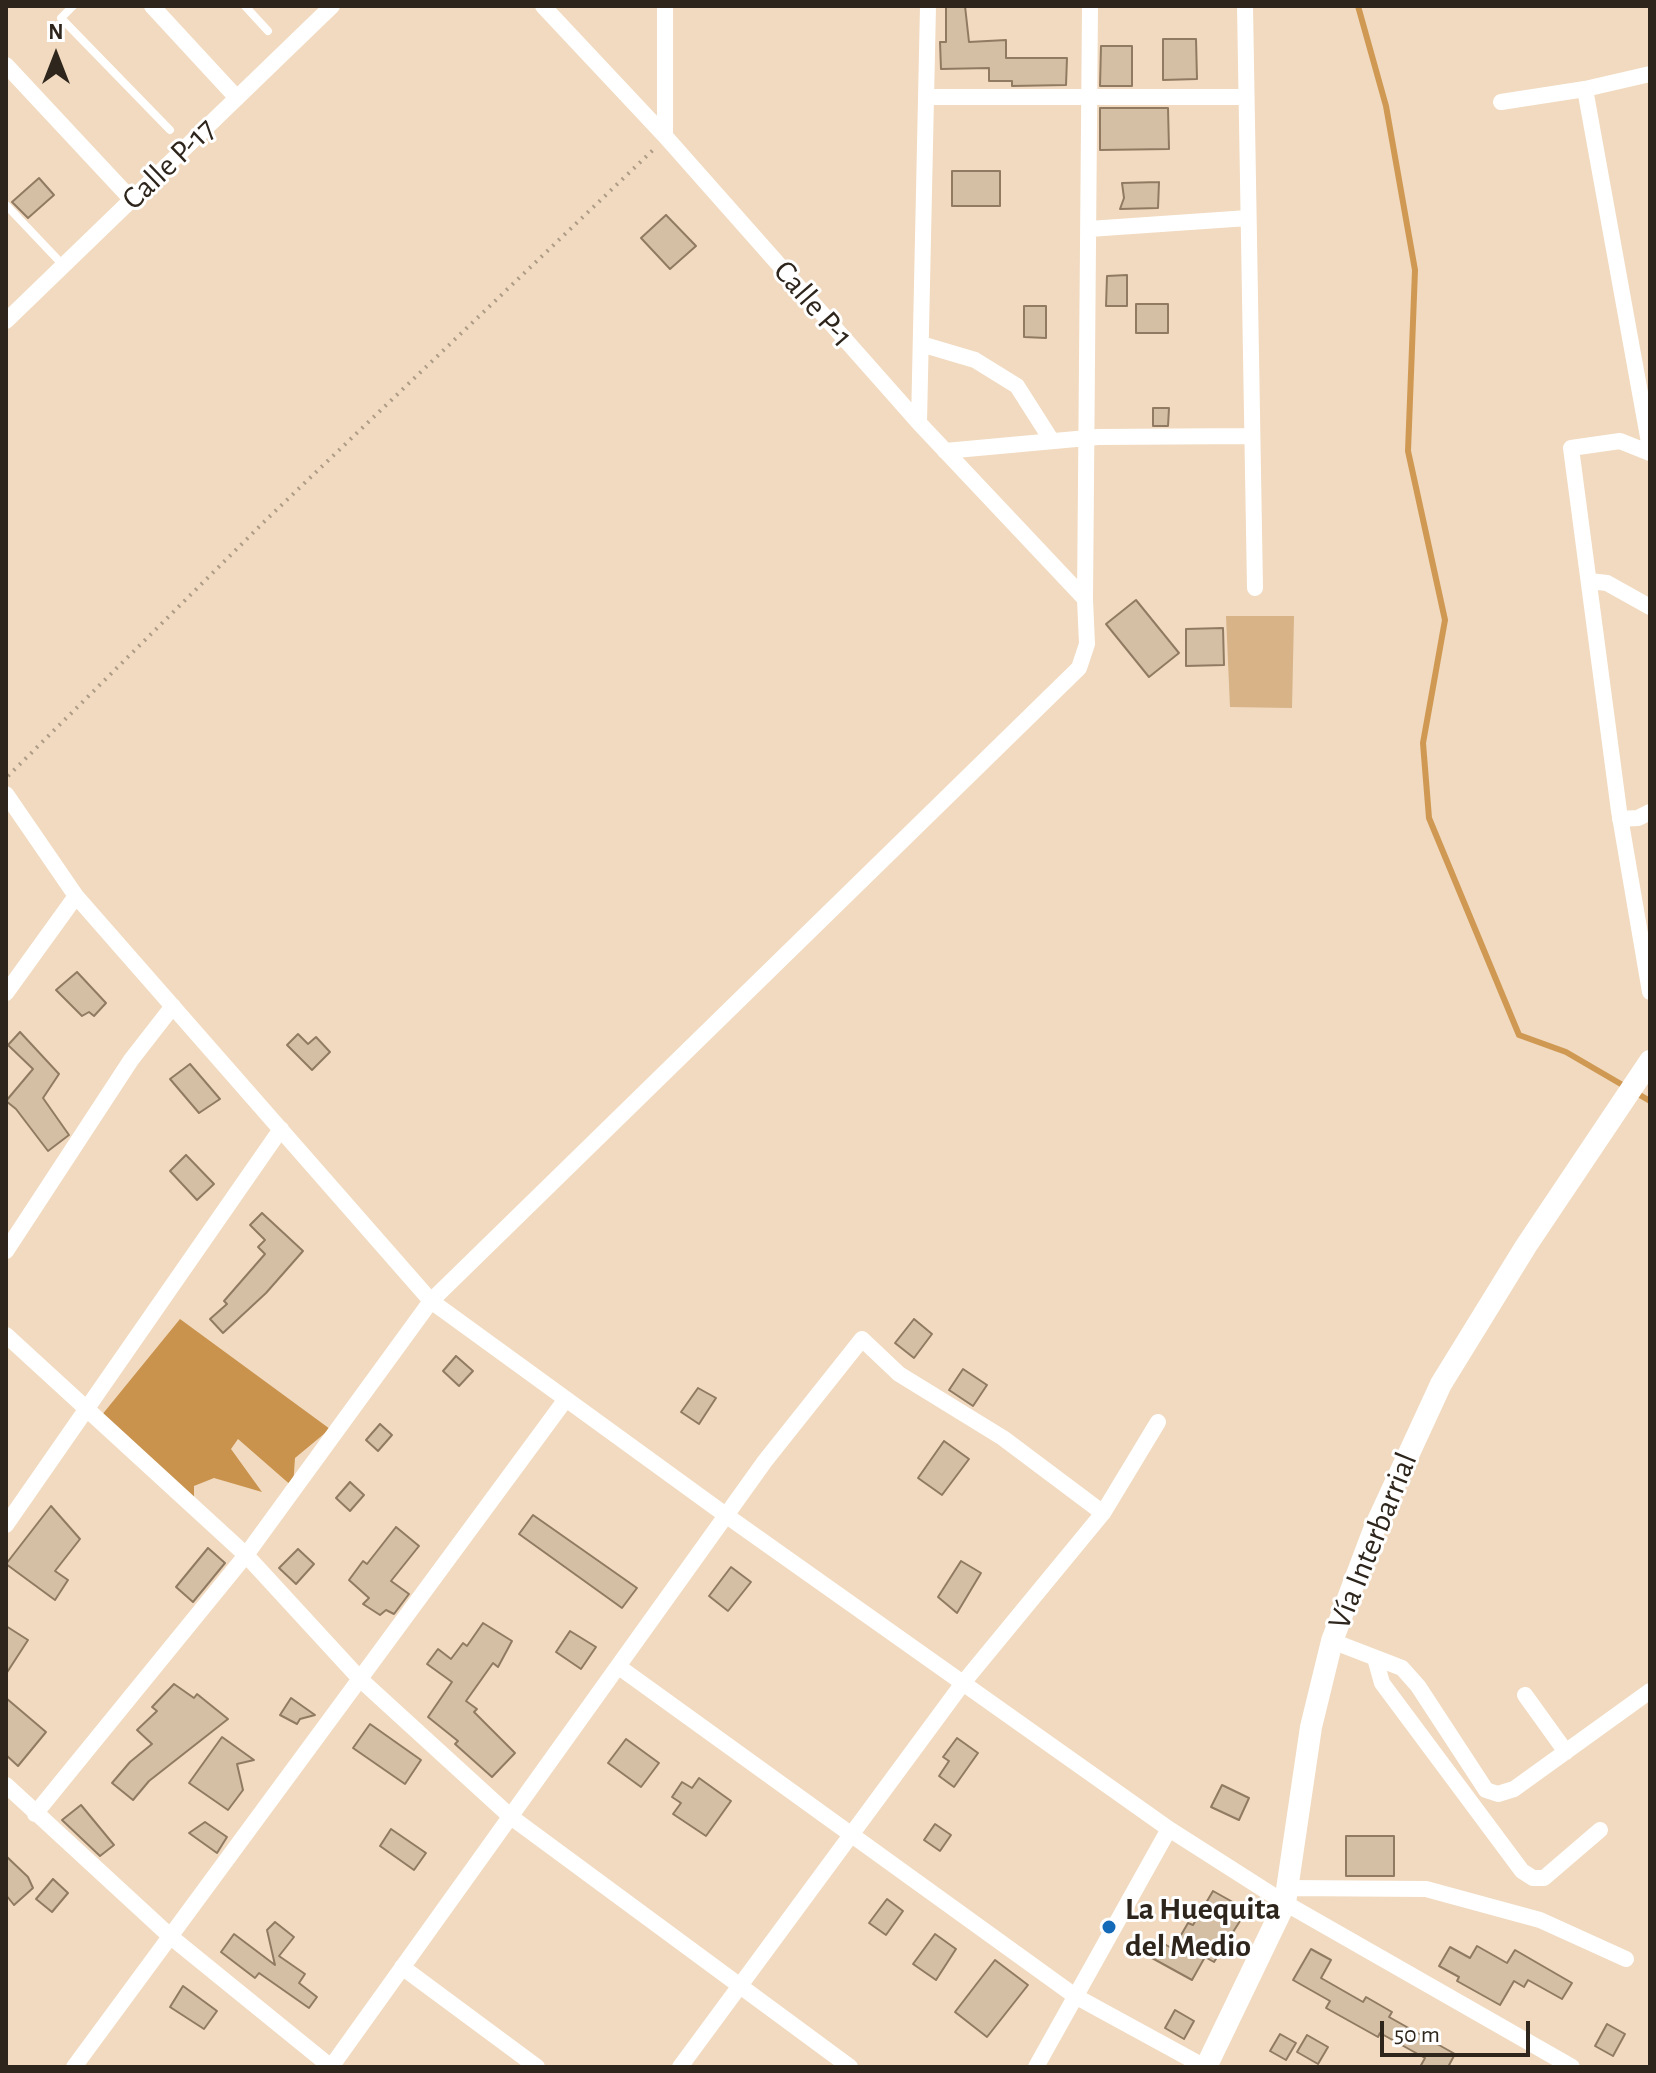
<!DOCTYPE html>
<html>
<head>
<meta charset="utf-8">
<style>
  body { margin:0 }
  #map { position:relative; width:1656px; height:2073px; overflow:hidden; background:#f1dabf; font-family:"Alegreya Sans",sans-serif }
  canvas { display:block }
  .frame { position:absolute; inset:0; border:8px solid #2e261c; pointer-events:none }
  .north { position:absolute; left:16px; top:16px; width:80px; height:80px; -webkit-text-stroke:6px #fff; paint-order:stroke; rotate:0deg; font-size:22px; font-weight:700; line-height:32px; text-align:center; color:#2e261c }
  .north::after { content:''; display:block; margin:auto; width:28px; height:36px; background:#2e261c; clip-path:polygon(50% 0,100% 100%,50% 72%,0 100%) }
  .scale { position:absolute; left:1380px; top:2021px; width:150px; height:36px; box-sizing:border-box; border:4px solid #2e261c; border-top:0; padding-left:10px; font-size:24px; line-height:28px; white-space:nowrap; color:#2e261c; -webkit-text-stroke:6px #fff; paint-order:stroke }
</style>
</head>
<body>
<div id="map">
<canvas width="1656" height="2073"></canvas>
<div class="frame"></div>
<div class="north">N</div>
<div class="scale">50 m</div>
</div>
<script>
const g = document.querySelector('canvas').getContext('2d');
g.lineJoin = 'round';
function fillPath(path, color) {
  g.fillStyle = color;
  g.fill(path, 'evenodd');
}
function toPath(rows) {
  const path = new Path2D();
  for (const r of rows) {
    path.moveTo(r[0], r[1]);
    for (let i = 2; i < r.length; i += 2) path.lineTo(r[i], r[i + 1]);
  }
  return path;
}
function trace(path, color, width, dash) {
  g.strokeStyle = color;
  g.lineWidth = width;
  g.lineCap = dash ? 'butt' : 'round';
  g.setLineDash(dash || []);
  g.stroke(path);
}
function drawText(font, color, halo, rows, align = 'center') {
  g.font = font + ' "Alegreya Sans",sans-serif';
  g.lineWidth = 6;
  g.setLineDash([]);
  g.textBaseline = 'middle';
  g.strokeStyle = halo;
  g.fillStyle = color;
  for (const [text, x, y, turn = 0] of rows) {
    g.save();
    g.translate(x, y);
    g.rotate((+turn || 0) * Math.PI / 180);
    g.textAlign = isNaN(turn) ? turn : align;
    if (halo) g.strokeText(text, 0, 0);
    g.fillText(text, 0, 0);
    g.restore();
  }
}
fillPath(toPath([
  [1226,616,1294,616,1292,708,1230,707]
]), '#d7b387');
fillPath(toPath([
  [180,1319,330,1429,295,1458,293,1487,238,1439,231,1449,262,1492,214,1478,194,1486,194,1500,101,1416]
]), '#c9934e');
trace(toPath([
  [1358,6,1386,106,1415,270,1408,451,1445,620,1423,743,1429,818,1519,1035,1566,1052,1650,1101]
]), '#cf9954', 6);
const building = toPath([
  [946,6,965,6,969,42,1006,40,1006,58,1067,58,1066,85,1012,86,1012,81,989,81,989,68,941,69,940,42,946,42,946,6],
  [1163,39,1196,39,1197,79,1163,80,1163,39],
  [1101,46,1132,46,1132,86,1100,86,1101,46],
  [1100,108,1168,108,1169,149,1100,150,1100,108],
  [952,171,1000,171,1000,206,952,206,952,171],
  [39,178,54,195,28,218,12,202,39,178],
  [1159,182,1158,208,1120,209,1124,198,1122,183,1159,182],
  [666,215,696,246,670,269,641,238,666,215],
  [1127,275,1127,306,1106,306,1107,276,1127,275],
  [1136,304,1168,304,1168,333,1136,333,1136,304],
  [1024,306,1046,306,1046,338,1024,337,1024,306],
  [1153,408,1169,408,1168,426,1153,426,1153,408],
  [1136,600,1179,653,1149,677,1106,624,1136,600],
  [1223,628,1224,665,1186,666,1186,629,1223,628],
  [77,972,106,1003,94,1016,89,1012,82,1016,56,990,77,972],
  [20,1032,59,1074,43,1098,69,1135,48,1151,16,1109,6,1101,33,1069,8,1045,20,1032],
  [298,1034,308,1044,316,1037,330,1052,312,1070,287,1045,298,1034],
  [190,1064,220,1099,199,1113,170,1079,190,1064],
  [186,1155,214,1184,197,1200,170,1171,186,1155],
  [262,1213,303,1251,266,1293,223,1333,210,1319,227,1304,224,1301,265,1254,258,1247,265,1240,250,1225,262,1213],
  [914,1319,932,1334,914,1358,895,1343,914,1319],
  [456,1356,473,1371,459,1386,443,1371,456,1356],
  [963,1369,987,1385,973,1406,949,1390,963,1369],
  [698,1388,716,1398,699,1424,681,1412,698,1388],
  [380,1424,392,1435,378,1451,366,1440,380,1424],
  [944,1441,969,1459,942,1495,918,1478,944,1441],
  [350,1482,364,1495,350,1511,336,1498,350,1482],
  [51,1506,80,1539,55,1571,68,1580,55,1600,6,1564,51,1506],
  [533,1515,637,1588,622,1608,519,1534,533,1515],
  [396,1527,419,1546,391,1581,409,1594,394,1614,386,1610,380,1615,363,1604,369,1598,349,1580,363,1561,367,1564,396,1527],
  [208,1548,225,1563,193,1602,176,1587,208,1548],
  [298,1549,314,1564,296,1584,279,1568,298,1549],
  [961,1561,981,1573,957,1613,938,1597,961,1561],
  [731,1567,751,1582,728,1611,709,1596,731,1567],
  [483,1623,512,1641,498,1667,493,1663,466,1701,477,1709,474,1712,515,1753,492,1777,455,1744,458,1741,428,1717,452,1682,427,1664,438,1649,451,1659,463,1643,467,1646,483,1623],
  [6,1626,28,1640,6,1674,6,1626],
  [570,1631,596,1647,581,1669,556,1652,570,1631],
  [174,1684,194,1698,197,1694,228,1719,149,1781,133,1800,112,1783,130,1762,152,1744,137,1730,157,1711,152,1707,174,1684],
  [6,1698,46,1732,18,1766,6,1755,6,1698],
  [291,1698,315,1715,300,1719,297,1724,280,1715,291,1698],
  [370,1724,421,1760,405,1784,353,1748,370,1724],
  [222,1737,254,1760,237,1764,243,1790,228,1810,189,1783,222,1737],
  [957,1738,978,1753,954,1787,939,1776,949,1761,943,1757,957,1738],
  [626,1739,659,1763,641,1787,608,1763,626,1739],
  [699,1778,731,1801,706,1836,673,1814,681,1803,672,1797,682,1782,692,1788,699,1778],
  [1222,1785,1249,1798,1239,1820,1211,1807,1222,1785],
  [81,1805,114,1845,100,1856,62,1820,81,1805],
  [205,1822,227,1837,217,1853,189,1833,205,1822],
  [935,1824,951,1835,940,1851,924,1840,935,1824],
  [391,1829,426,1853,414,1870,380,1846,391,1829],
  [1346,1836,1394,1836,1394,1876,1346,1876,1346,1836],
  [6,1856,28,1877,33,1888,14,1905,6,1895,6,1856],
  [53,1879,68,1893,52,1912,36,1899,53,1879],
  [1213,1891,1247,1910,1214,1962,1205,1957,1192,1980,1152,1958,1161,1942,1173,1949,1188,1923,1193,1925,1213,1891],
  [887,1899,903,1911,886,1935,869,1923,887,1899],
  [275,1922,294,1937,279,1956,305,1974,299,1983,317,1997,309,2008,259,1973,255,1978,221,1952,234,1934,275,1965,267,1930,275,1922],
  [935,1934,956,1949,936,1980,913,1964,935,1934],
  [1477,1946,1507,1963,1515,1950,1572,1983,1562,1999,1528,1980,1524,1987,1514,1981,1500,2005,1457,1981,1459,1977,1439,1966,1450,1947,1470,1958,1477,1946],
  [1311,1949,1331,1960,1321,1978,1363,2002,1366,1997,1392,2012,1389,2017,1455,2054,1448,2067,1420,2067,1425,2058,1380,2033,1378,2037,1326,2008,1330,2001,1293,1980,1311,1949],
  [995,1960,1028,1985,987,2037,955,2012,995,1960],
  [183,1986,217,2011,204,2029,170,2007,183,1986],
  [1175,2010,1194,2021,1184,2039,1165,2028,1175,2010],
  [1607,2024,1625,2034,1613,2056,1595,2046,1607,2024],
  [1280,2034,1296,2043,1286,2060,1270,2051,1280,2034],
  [1307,2035,1328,2047,1318,2064,1297,2052,1307,2035]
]);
fillPath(building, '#d5bfa4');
trace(building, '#907b62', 2);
trace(toPath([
  [8,776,268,518,653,150]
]), '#ae9c87', 4, [2, 6]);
trace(toPath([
  [73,6,61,18,170,130],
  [245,6,268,31],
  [6,205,62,264]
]), '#fff', 8);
trace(toPath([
  [152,6,237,98],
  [543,6,665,136,919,423,1085,599],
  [665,6,665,136],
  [1245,6,1255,588],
  [6,65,132,200],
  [1585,89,1650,448],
  [927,97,1246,97],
  [1501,102,1585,89,1650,74],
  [1089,229,1248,218],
  [6,321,332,6],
  [921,344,975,360,1017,386,1052,441],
  [919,423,928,6],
  [945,451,1098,437,1252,436],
  [1650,453,1620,441,1571,448,1619,811,1650,992],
  [1590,581,1607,583,1650,607],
  [6,794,76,896,431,1301,727,1516,1169,1829,1285,1903,1572,2067],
  [1620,819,1638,818,1650,812],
  [6,993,76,896],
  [6,1251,131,1060,173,1006],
  [6,1335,246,1555,361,1680,511,1817,850,2067],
  [1103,1513,1158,1422],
  [6,1525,281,1129],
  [1332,1641,1402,1668,1418,1686,1486,1790,1498,1794,1514,1789,1650,1691],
  [1375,1658,1382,1683,1522,1871,1533,1878,1544,1878,1600,1830],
  [619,1667,1075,1996,1205,2067],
  [1525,1695,1566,1752],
  [6,1785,171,1937,331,2067],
  [35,1814,246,1555,431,1301,1079,668,1087,644,1085,599,1090,6],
  [1287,1888,1426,1889,1540,1920,1626,1959],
  [402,1967,537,2067],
  [74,2067,566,1399],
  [331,2067,765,1461,862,1339,899,1374,1003,1438,1103,1513,963,1683,680,2067],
  [1036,2067,1169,1829]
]), '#fff', 16);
trace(toPath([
  [1206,2067,1285,1903,1311,1727,1332,1641,1375,1527,1441,1384,1526,1246,1650,1061]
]), '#fff', 22);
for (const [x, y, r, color] of [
  [1109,1927,8,"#166bb9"]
]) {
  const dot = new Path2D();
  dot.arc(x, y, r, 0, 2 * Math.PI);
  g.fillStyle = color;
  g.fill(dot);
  trace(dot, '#fff', 3);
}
drawText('32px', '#2e261c', '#fff', [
  ["Calle P-17",169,164,-44],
  ["Calle P-1",813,304,49],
  ["Vía Interbarrial",1373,1541,-68]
]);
drawText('bold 32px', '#2e261c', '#fff', [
  ["La Huequita",1125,1909],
  ["del Medio",1125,1946]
], 'left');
</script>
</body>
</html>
